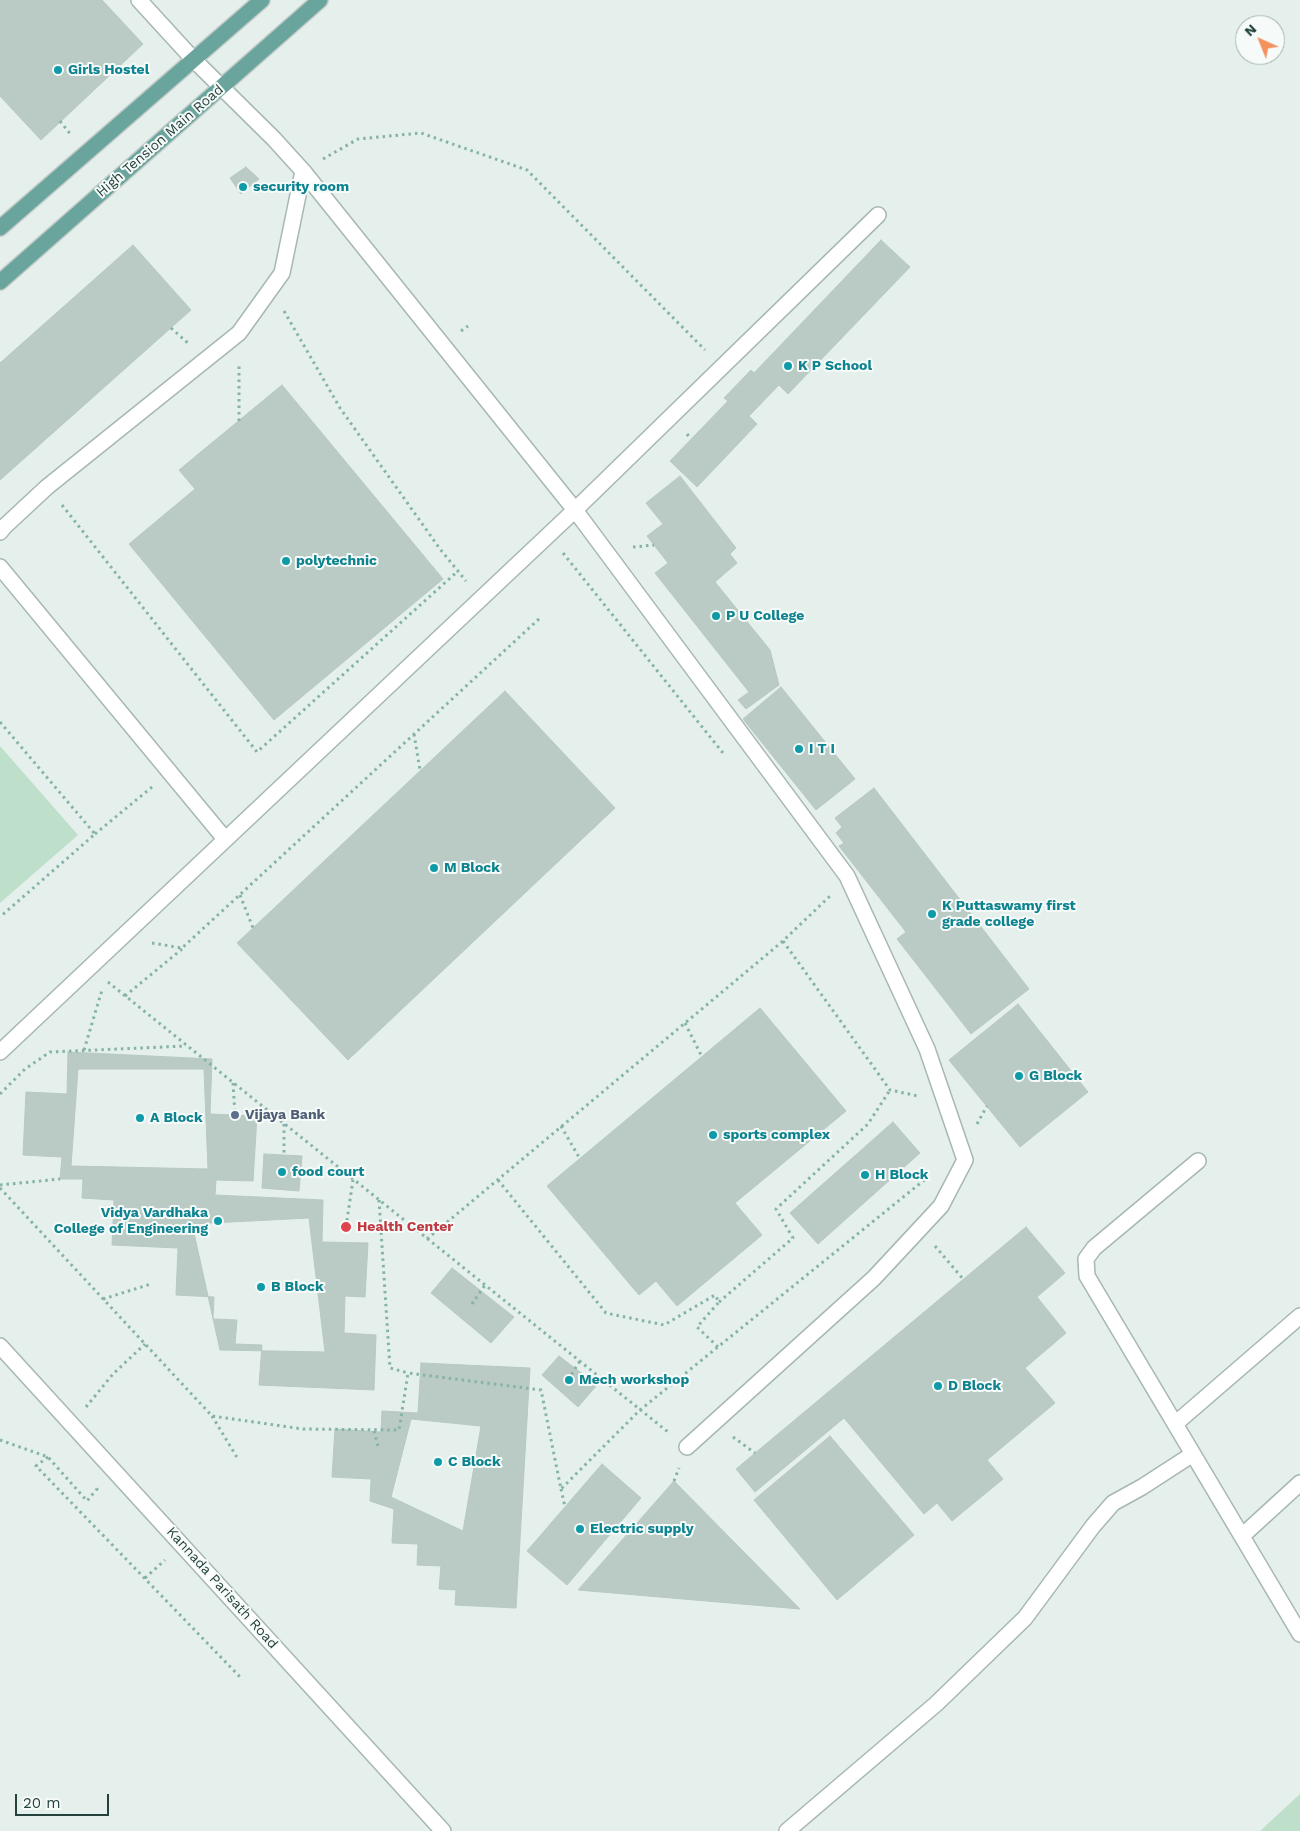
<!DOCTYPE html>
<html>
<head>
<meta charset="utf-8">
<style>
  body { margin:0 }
  #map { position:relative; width:1300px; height:1831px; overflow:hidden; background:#e5efeb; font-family:"Work Sans",sans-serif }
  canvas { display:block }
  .north { position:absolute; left:1235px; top:15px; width:50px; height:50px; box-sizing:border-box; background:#f6fbf9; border:1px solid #a2b1ad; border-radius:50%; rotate:316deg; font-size:14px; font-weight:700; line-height:20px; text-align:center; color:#24413c }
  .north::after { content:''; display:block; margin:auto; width:18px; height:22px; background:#f4925e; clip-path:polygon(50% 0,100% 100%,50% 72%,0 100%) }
  .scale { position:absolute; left:15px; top:1794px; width:94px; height:22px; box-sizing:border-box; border:2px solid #24413c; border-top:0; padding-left:6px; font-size:15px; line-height:18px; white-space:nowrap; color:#24413c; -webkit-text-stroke:4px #f6fbf9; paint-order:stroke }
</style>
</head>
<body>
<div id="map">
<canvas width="1300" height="1831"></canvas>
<div class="north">N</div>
<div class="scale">20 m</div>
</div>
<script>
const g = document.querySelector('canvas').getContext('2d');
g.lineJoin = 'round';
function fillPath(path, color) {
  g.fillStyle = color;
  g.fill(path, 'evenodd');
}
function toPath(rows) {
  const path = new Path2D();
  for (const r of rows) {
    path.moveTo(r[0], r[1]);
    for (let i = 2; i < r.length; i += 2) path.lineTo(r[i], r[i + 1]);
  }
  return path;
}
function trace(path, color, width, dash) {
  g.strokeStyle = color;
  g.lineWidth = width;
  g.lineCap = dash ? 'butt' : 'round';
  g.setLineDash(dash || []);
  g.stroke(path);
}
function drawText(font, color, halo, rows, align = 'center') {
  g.font = font + ' "Work Sans",sans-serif';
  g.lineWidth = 4;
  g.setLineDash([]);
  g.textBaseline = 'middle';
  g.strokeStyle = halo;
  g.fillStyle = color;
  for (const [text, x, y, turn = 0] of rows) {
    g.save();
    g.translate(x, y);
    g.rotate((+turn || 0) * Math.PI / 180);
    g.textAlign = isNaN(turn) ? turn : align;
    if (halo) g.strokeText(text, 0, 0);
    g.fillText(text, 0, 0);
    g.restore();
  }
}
fillPath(toPath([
  [0,746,78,835,0,903],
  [1300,1794,1300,1831,1260,1831]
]), '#bee0cb');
const building = toPath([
  [0,0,102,0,143,44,41,140,0,96,0,0],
  [246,167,259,179,241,194,230,178,246,167],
  [881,240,910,267,788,394,779,385,749,416,757,424,697,487,670,461,728,401,724,398,751,370,754,373,881,240],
  [133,245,191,310,0,480,0,363,133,245],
  [282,385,443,579,274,720,129,544,195,489,179,470,282,385],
  [680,476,736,548,730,554,737,563,715,582,770,650,779,685,746,709,738,700,749,692,655,573,668,563,647,536,663,524,646,503,680,476],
  [781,687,855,779,816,810,743,719,781,687],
  [505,691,615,808,348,1060,237,943,505,691],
  [874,788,1029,989,971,1034,897,939,906,932,839,846,844,843,836,833,842,827,835,818,874,788],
  [1018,1004,1088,1092,1020,1147,949,1060,1018,1004],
  [760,1008,846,1111,735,1203,762,1235,677,1306,656,1281,639,1295,547,1186,760,1008],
  [68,1052,212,1059,210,1114,257,1116,253,1181,216,1180,215,1195,323,1200,322,1242,368,1243,365,1297,345,1296,344,1333,376,1335,374,1390,259,1385,262,1345,235,1344,237,1320,213,1319,214,1297,176,1295,178,1248,112,1245,114,1200,82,1198,83,1179,60,1179,62,1157,23,1155,26,1092,67,1094,68,1052],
  [78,1069,204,1069,208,1169,71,1166,78,1069],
  [893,1122,920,1153,818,1244,790,1213,893,1122],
  [264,1154,302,1156,299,1191,262,1188,264,1154],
  [309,1218,325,1352,220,1350,192,1224,309,1218],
  [1026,1227,1065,1273,1037,1297,1066,1333,1025,1368,1055,1403,987,1460,1003,1479,952,1521,937,1503,924,1514,844,1418,755,1492,736,1469,1026,1227],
  [452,1268,514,1317,491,1343,431,1293,452,1268],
  [559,1356,597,1385,578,1407,542,1375,559,1356],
  [421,1363,530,1368,516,1608,455,1605,456,1590,439,1589,441,1566,417,1565,418,1544,392,1543,394,1509,370,1501,371,1479,332,1477,335,1429,381,1432,382,1411,418,1413,421,1363],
  [411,1419,481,1426,463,1531,391,1497,411,1419],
  [830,1436,914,1535,837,1600,754,1500,830,1436],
  [602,1464,641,1498,567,1585,527,1551,602,1464],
  [674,1481,800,1609,578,1590,674,1481]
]);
fillPath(building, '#bacac5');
trace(building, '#b7c9c3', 1);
const minor = toPath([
  [139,0,193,59,274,139,303,171,575,510,847,876,927,1049,965,1160,941,1206,874,1278,687,1447],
  [0,532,4,527,47,487,239,333,282,273,303,171],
  [0,567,225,839],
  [0,1052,575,510,878,215],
  [1198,1161,1094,1248,1086,1259,1087,1276,1300,1634],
  [0,1346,443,1831],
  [1175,1424,1300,1316],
  [1242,1536,1300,1483],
  [787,1831,936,1704,1025,1618,1093,1526,1113,1503,1142,1487,1193,1454]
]);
const major = toPath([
  [0,228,262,0],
  [0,282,320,0]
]);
trace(minor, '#a7b7b3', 18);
trace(major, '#c2cac8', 18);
trace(toPath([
  [60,121,71,135],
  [323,159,358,139,421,133,527,170,705,350],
  [284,311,340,408,440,549,466,581],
  [171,328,189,344],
  [461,331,468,326],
  [239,421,239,363],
  [687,434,691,439],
  [62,505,257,752,458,571],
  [633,547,654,545],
  [563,553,723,753],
  [0,722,95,834,0,917],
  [414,734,420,770],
  [95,834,152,787],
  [240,895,253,928],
  [783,941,890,1090,918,1096],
  [152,943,182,948,540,618],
  [108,982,668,1432],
  [125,996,182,949],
  [685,1023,702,1057],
  [84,1050,102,990],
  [233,1083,235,1115],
  [0,1094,25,1069,50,1052,186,1046],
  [284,1124,284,1154],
  [977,1124,987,1106],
  [561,1126,580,1159],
  [498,1180,606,1313,664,1325,715,1295,719,1302,697,1327,718,1347],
  [0,1185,60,1179],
  [0,1188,212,1416,303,1429,399,1430,408,1373,541,1390,561,1489,640,1410,928,1177],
  [379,1200,390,1368,408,1373],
  [346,1227,353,1180],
  [427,1239,783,941,830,896],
  [935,1246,963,1279],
  [103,1299,151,1284],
  [719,1302,793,1238,776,1209,868,1124,890,1090],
  [472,1304,485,1285],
  [568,1380,580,1361],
  [86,1407,113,1374,145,1344],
  [212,1416,238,1459],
  [374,1431,378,1446],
  [733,1437,755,1453],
  [0,1440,48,1457,87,1501,97,1489,96,1488],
  [48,1457,36,1466,241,1678],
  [674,1481,679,1468],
  [561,1489,565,1507],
  [145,1578,165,1560]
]), '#85b3a9', 3, [2.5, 4]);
trace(minor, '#fff', 15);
trace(major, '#69a59c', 15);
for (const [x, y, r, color] of [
  [58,70,5,"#0f9aa8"],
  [243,187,5,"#0f9aa8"],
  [788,366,5,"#0f9aa8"],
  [286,561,5,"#0f9aa8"],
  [716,616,5,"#0f9aa8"],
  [799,749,5,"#0f9aa8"],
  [434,868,5,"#0f9aa8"],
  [932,914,5,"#0f9aa8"],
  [1019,1076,5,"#0f9aa8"],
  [235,1115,5,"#5c6f8a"],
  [140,1118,5,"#0f9aa8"],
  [713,1135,5,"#0f9aa8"],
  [282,1172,5,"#0f9aa8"],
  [865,1175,5,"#0f9aa8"],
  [218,1221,5,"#0f9aa8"],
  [346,1227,6,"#e0444e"],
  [261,1287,5,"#0f9aa8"],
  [569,1380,5,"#0f9aa8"],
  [938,1386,5,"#0f9aa8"],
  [438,1462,5,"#0f9aa8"],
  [580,1529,5,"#0f9aa8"]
]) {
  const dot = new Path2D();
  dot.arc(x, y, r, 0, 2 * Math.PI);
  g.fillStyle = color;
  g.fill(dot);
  trace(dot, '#f6fbf9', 2);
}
drawText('bold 14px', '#0d838f', '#f6fbf9', [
  ["Girls Hostel",68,70],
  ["security room",253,187],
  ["K P School",798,366],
  ["polytechnic",296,561],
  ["P U College",726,616],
  ["I T I",809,749],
  ["M Block",444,868],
  ["K Puttaswamy first",942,906],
  ["grade college",942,922],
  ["G Block",1029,1076],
  ["A Block",150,1118],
  ["sports complex",723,1135],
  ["food court",292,1172],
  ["H Block",875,1175],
  ["Vidya Vardhaka",208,1213,"right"],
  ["College of Engineering",208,1229,"right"],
  ["B Block",271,1287],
  ["Mech workshop",579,1380],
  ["D Block",948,1386],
  ["C Block",448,1462],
  ["Electric supply",590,1529]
], 'left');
drawText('14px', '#24413c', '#f6fbf9', [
  ["High Tension Main Road",160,141,-41],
  ["Kannada Parisath Road",222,1588,48]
]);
drawText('bold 14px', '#4e5e75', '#f6fbf9', [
  ["Vijaya Bank",245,1115]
], 'left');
drawText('bold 14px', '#be3a42', '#f6fbf9', [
  ["Health Center",357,1227]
], 'left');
</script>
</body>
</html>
